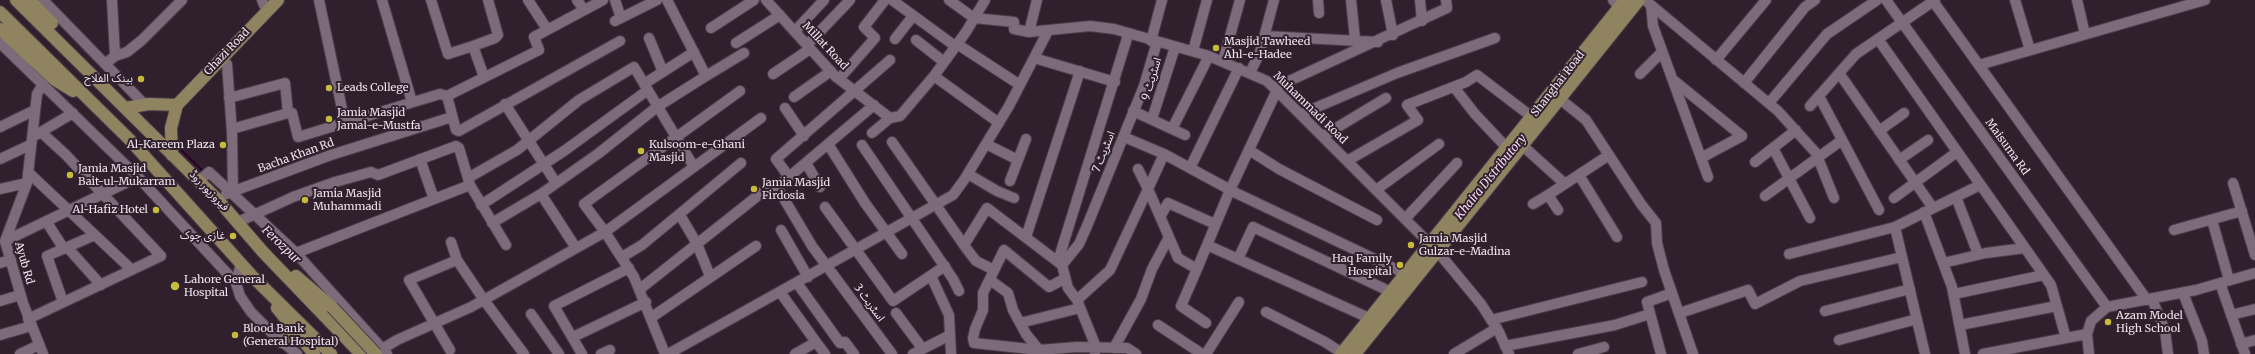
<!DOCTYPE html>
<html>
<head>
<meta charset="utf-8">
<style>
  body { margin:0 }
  canvas { display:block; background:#30202e }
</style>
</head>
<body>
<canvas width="2255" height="354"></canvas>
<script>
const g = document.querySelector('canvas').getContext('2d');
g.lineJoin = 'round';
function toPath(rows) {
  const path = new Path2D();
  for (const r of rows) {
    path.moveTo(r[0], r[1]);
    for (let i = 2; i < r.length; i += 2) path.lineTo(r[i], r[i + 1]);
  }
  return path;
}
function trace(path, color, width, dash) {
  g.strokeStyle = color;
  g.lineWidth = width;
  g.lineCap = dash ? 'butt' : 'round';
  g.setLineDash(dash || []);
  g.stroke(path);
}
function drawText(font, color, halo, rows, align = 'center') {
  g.font = font + ' Merriweather,"Noto Sans Arabic",serif';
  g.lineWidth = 4;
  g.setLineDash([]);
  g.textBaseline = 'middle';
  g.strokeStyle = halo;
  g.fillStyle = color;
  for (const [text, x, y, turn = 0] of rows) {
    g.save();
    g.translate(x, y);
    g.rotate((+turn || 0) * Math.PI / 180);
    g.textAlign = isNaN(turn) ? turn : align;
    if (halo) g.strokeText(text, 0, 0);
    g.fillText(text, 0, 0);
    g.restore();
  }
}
trace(toPath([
  [113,80,135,102],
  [177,146,204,172]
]), '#2d002a', 2);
const minor = toPath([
  [43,0,144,104],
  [262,0,264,5,269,9],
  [319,0,345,123],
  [382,0,412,102],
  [431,0,448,54,473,46],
  [528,0,547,29],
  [577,0,584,10],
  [603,0,534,37,539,50,447,96,456,130,459,131,620,41],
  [615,0,621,18],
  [766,0,835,76,890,118],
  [892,0,955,46],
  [949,0,974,18,1014,22,1014,29,1029,32,1090,26,1114,29,1209,56,1267,81,1438,252,1481,304,1499,332,1509,354],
  [1318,0,1319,13],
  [1351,0,1355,39],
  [1386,0,1393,35],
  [1420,0,1422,21],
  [1613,0,1619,7],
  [1645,0,1778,111,1816,153,1834,198],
  [1886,0,2107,307],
  [2015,0,2030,50],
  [2077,0,2085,34],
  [1933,1,2147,300],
  [1651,5,1653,26,1708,177],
  [615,21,657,0],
  [711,28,754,0],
  [795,31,824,0],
  [1029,32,1037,0],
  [1265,36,1378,42],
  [649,38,663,72],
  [895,39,913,16],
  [1878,39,2051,285,2066,338],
  [916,40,944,62],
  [1151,41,1162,0],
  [0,43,138,177,236,283],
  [736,43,780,15],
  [957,44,1020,85],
  [807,45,850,0],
  [1193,51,1207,0],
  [115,56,127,52,142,40,182,0],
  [1034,58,1115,82],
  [221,59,227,64,232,132,233,192],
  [110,60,115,56,112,0],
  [1716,60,1766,0],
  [1223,61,1240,0],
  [1979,65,2205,0],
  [1250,73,1260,52,1274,0],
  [1839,73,1933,208],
  [773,74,810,49],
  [1640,74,1662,52],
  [706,76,744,53],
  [934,76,999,123],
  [484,77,473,46,495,38,498,35,488,0],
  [839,79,875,38,864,27,885,0],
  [1672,79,1742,136,1701,158],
  [1744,83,1805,7,1815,0],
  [43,84,37,94,27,183,5,241,23,303,43,354],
  [644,84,694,52],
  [1454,87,1475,114,1507,148],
  [1274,88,1447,8,1446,0],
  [1819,96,1879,210],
  [794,97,831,71],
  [229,98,285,83,288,113,232,129],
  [1560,99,1586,120,1641,204,1656,223,1657,243,1664,270,1693,354],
  [1769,103,1827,34,1877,0],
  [505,104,556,183],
  [1810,106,1856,54,1935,0],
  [785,108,804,136],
  [1133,111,1185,135],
  [288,113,292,113,298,137,440,94,447,96],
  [1301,114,1397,73,1495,38],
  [1152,119,1175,47],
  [0,127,35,110],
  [1172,129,1209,56],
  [1879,131,1904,113],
  [872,133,890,118,900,116,934,76,966,32,985,0],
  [36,135,73,113],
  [1323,136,1386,98],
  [1124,137,1164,154,1236,193,1406,274],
  [892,142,966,248,976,261,994,270],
  [828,144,865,203,902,254],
  [986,144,1018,160],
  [862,145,953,279,959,291],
  [1523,146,1565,184],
  [1773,148,1810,218],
  [1249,150,1279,169,1377,220],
  [0,159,30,145],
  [420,159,434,199],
  [1899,160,1928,140],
  [1347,161,1418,120,1407,105,1466,82,1477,75,1532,117],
  [1755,162,1796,130],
  [806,163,820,187],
  [1190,168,1239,68],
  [28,172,132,270],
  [968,174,997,191,1014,198],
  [1579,175,1617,237],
  [789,177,776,159,890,60],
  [468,178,517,150,579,100,634,67,694,167],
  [199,181,209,172,296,253,387,354],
  [1010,181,1026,139],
  [2233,183,2255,255],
  [777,187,812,246,892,354],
  [0,189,27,183],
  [1376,190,1439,144],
  [226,194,331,155,452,117],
  [541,194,576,248],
  [1765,196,1842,140],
  [1956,197,1978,254],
  [1894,198,1957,152],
  [1533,204,1548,195],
  [481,205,564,151,648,90],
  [825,207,893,301,945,266],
  [1558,210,1548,195,1609,155],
  [1924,212,1952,287,1965,354],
  [680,215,697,244,710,276],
  [1160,217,1168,203,1215,224],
  [1405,219,1457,163],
  [2212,220,2229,280],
  [46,221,64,249],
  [238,222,293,197,335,182,371,172,378,175,456,146,459,148,470,185],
  [492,223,541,194,599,153,657,107,706,76,667,0],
  [781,230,808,277],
  [2174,230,2242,211],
  [1026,237,1080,71],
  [1169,237,1178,258,1197,269,1230,190,1277,90],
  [5,241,138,177],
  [451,242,457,260,484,300,524,354],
  [964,245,987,208,1062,265,1068,288,1077,300],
  [1207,245,1369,318],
  [67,247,101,285],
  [296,253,470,185,506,245],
  [1789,254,1895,227,1980,185],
  [622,257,642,245,741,163],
  [1902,257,1925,354],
  [1238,259,1253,227,1391,292],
  [1058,261,1128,35],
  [0,263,11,260],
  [241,263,236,283,240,296,251,312,275,336,297,354],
  [1943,263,1986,253,2025,248],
  [1062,265,1079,244,1087,226,1144,86,1157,42],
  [1197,269,1181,306,1206,323],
  [931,276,949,315,951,354],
  [1064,279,1049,287,1004,250,983,293,983,310,975,329,973,338,974,343,1039,350,1077,347,1127,348,1136,354],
  [990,280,1008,293,1013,310,1026,334,1039,350],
  [797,283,840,343,845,342,854,354],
  [2220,283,2245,354],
  [640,289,765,190,770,193,874,105],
  [780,292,816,342,795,354],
  [2183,293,2202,341,2204,354],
  [1954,294,2044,275],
  [2152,299,2165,331,2168,354],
  [0,301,20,295],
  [63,302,47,256,95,235],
  [1825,311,1910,289],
  [1266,312,1325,342,1342,353],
  [896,313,922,348],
  [1680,313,1748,290,1755,304,1800,281,1902,257,1895,227],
  [531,314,559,354],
  [2231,315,2255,309],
  [652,317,756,246],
  [28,319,161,256,66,155,41,132],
  [1491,320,1642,282],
  [1020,323,1080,308],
  [1158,325,1202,354],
  [1960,325,2057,306],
  [0,335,31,326],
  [573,337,646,302],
  [1839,340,1917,319],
  [816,342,825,354],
  [2241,344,2255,340],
  [1505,346,1615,325,1650,314],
  [1114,348,1141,299,1152,269,1169,237,1148,189,1164,154],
  [450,350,409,280,457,260],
  [1095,352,1096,347,1077,300,1110,270,1148,189,1138,169],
  [20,354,39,345],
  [374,354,397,340,471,307,605,232,761,118],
  [582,354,554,306,629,268],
  [601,354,610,350],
  [665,354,634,277,605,232,584,204,740,91],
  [668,354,953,195,964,180,1009,106,1048,31],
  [913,354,950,335],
  [1206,354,1239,302],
  [1454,354,1497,328],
  [1578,354,1604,347],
  [1661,354,1647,302,1672,293],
  [1983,354,2087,334],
  [2089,354,2087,334,2091,321,2107,307,2196,290,2255,273]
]);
const major = toPath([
  [16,0,219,201,263,252,361,354],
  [29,0,52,23],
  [0,12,130,140,253,277,331,354],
  [0,29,55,80,73,91],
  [126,108,149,104,177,105],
  [172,155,171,128,177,105,278,0],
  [296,276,332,307],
  [277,308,314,354],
  [282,342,294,332],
  [1341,354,1625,0],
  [1355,354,1639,0]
]);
trace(minor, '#4b3e49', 12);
trace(major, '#4b3e49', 14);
trace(minor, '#7d6a7a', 10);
trace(major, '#908460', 12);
const majorBridge = toPath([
  [332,307,376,354]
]);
trace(majorBridge, '#4b3e49', 14, []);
trace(majorBridge, '#908460', 12);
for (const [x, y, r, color] of [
  [1216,48,4,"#c7bb3c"],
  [141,79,4,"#c7bb3c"],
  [329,88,4,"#c7bb3c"],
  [329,119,4,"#c7bb3c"],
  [223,145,4,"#c7bb3c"],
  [641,151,4,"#c7bb3c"],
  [70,175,4,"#c7bb3c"],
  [754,189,4,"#c7bb3c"],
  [305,200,4,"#c7bb3c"],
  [156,210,4,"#c7bb3c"],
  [233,236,4,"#c7bb3c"],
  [1411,245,4,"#c7bb3c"],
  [1400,265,4,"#c7bb3c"],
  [175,286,5,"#c7bb3c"],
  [2108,322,4,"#c7bb3c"],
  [235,335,4,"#c7bb3c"]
]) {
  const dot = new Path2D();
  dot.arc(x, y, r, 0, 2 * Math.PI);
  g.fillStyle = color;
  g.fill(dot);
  trace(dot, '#30202e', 1.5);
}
drawText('11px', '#ede2eb', '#30202e', [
  ["Masjid Tawheed",1224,42],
  ["Ahl-e-Hadee",1224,55],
  ["بینک الفلاح",133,79,"right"],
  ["Leads College",337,88],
  ["Jamia Masjid",337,113],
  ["Jamal-e-Mustfa",337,126],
  ["Al-Kareem Plaza",215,145,"right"],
  ["Kulsoom-e-Ghani",649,145],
  ["Masjid",649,158],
  ["Jamia Masjid",78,169],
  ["Bait-ul-Mukarram",78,182],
  ["Jamia Masjid",762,183],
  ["Firdosia",762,196],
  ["Jamia Masjid",313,194],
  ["Muhammadi",313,207],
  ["Al-Hafiz Hotel",148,210,"right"],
  ["غازی چوک",225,236,"right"],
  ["Jamia Masjid",1419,239],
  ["Gulzar-e-Madina",1419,252],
  ["Haq Family",1392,259,"right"],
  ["Hospital",1392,272,"right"],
  ["Lahore General",184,280],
  ["Hospital",184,293],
  ["Azam Model",2116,316],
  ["High School",2116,329],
  ["Blood Bank",243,329],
  ["(General Hospital)",243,342]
], 'left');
drawText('11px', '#ede2eb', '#30202e', [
  ["Millat Road",825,46,47],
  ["Ghazi Road",227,52,-46],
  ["اسٹریٹ 9",1152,79,-73],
  ["Shanghai Road",1558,84,-52],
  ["Muhammadi Road",1310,108,44],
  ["Maisuma Rd",2007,147,54],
  ["اسٹریٹ 7",1104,152,-68],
  ["Bacha Khan Rd",296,156,-20],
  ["فیروزپور روڈ",209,191,46],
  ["Ayub Rd",24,263,74],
  ["اسٹریٹ 3",869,303,54]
]);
drawText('italic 12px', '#f7d7f2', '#30202e', [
  ["Khaira Distributory",1491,177,-51],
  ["Ferozpur",281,245,44]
]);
</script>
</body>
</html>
